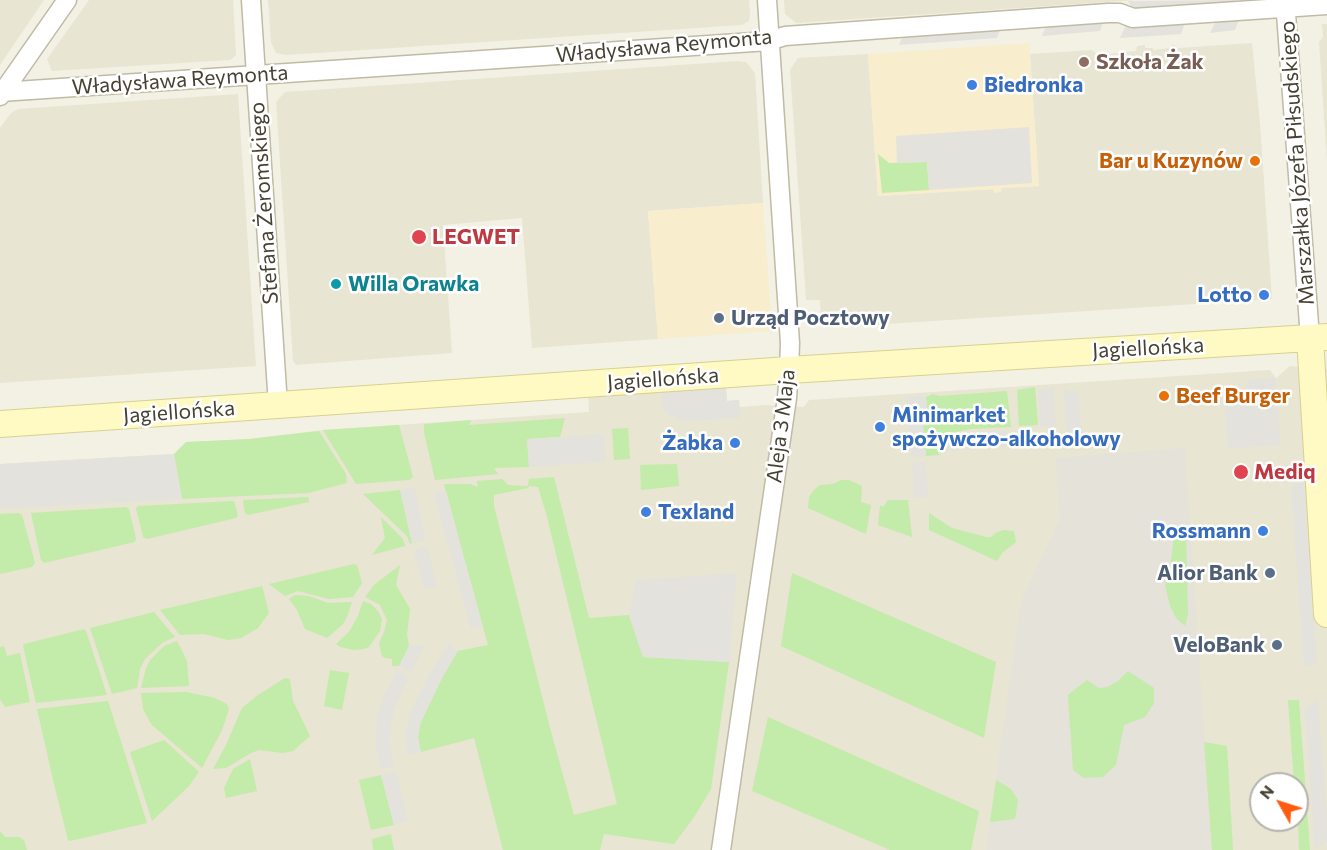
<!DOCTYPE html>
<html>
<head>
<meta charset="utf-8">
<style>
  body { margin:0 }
  #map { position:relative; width:1327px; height:850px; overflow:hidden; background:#f3f1e4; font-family:Commissioner,sans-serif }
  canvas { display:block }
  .north { position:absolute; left:1249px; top:772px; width:60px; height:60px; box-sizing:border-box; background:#fff; border:2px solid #b5b3ad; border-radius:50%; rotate:309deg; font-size:16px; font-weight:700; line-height:24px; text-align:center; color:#464233 }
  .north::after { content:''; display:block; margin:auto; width:21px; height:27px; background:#ff5c10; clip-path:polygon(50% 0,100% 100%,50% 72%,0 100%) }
</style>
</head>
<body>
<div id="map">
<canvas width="1327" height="850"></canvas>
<div class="north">N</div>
</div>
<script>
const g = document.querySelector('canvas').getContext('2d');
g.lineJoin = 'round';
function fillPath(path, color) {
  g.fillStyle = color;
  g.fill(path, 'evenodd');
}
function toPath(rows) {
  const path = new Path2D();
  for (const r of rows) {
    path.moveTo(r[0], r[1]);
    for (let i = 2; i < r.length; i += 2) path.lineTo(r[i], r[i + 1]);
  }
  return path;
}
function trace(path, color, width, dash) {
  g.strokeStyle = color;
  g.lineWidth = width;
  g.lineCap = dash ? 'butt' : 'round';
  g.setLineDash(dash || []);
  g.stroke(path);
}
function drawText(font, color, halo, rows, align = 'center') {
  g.font = font + ' Commissioner,sans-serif';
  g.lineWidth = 5;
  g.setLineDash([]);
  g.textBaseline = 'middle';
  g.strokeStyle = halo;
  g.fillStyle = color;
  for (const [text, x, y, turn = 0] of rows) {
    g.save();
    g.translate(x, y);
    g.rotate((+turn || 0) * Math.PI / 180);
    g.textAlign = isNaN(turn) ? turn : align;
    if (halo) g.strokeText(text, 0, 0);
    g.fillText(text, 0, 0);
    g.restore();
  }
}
fillPath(toPath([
  [0,0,44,0,0,65],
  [89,0,233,0,236,55,230,60,52,71,47,59],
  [268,0,749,0,750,15,749,21,742,25,286,55,276,53,271,42],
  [784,0,1137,0,796,23,785,14],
  [1322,24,1327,24,1327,163,1319,42,1323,37],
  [1252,43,1260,123,1272,299,826,328,821,324,820,300,806,300,790,70,798,58,868,54,878,196,994,189,994,193,1002,188,1039,186,1030,54,1092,50,1098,55,1136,51,1137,46,1145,45,1145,48,1153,48,1153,50,1169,48,1173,44,1178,48],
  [738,61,746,62,755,73,763,203,648,211,658,339,532,348,522,218,443,225,452,353,296,365,293,361,276,102,285,92],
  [238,94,256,366,0,383,0,128,11,113,18,109],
  [1290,366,1327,369,1327,850,0,850,0,464,174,454,186,442,249,439,323,430,589,412,588,393,726,387,727,401,739,400,740,407,767,405,804,407,809,400,1270,370,1276,378],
  [1261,784,1297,784,1297,820,1261,820]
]), '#e8e5d2');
fillPath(toPath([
  [1029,43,1039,186,1002,188,1001,192,994,193,993,189,878,196,868,54],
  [763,203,772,331,658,339,648,211]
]), '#f8edcd');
fillPath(toPath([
  [1185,448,1212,850,986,850,1021,602,1060,519,1056,458]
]), '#e5e2d9');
fillPath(toPath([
  [878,154,889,163,927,162,929,190,882,193],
  [1035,387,1038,425,1019,426,1017,390],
  [1007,391,1011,427,971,429,946,434,947,450,938,455,926,456,923,426,929,424,926,397,933,394,940,396],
  [565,418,560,437,527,439,529,467,494,468,498,474,435,480,424,432,424,424,471,420,469,425],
  [399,425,413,477,409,480,356,484,323,430],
  [628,428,630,459,614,460,612,429],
  [319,431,346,474,347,483,308,493,182,499,174,454,186,442,249,439],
  [677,464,679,486,641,490,640,465],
  [554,477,589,618,629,615,643,657,729,662,711,789,694,817,674,844,604,834,600,850,503,850,474,738,421,752,418,738,420,724,453,655,458,651,488,645,444,484,470,484,478,487,477,481,502,479,508,485,528,486,529,479],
  [529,486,538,487,546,513,617,804,574,815,550,728,494,506,494,495,528,488],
  [841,480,849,480,862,486,861,502,871,505,866,534,808,508,809,497,814,490,820,485,833,484],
  [400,490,412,543,410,544,407,536,363,494],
  [308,497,309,502,248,515,245,513,243,502,244,500],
  [888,500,908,500,912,537,878,525,880,506,884,506],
  [234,501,238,515,236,518,147,539,143,537,136,509,138,506],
  [126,507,129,509,136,539,135,542,44,563,41,560,31,513],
  [19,513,22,515,35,563,32,567,0,574,0,514],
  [929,513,952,528,986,537,991,537,997,532,1004,530,1014,531,1016,542,1002,553,997,561,929,530],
  [381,517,403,539,405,546,372,555,385,538],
  [1186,535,1188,614,1185,626,1176,618,1170,606,1165,585,1170,569,1174,536],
  [354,564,357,565,362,583,353,597,329,599,298,591,285,596,269,584],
  [400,565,396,585,410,609,407,635,409,646,399,666,392,666,392,659,385,658,382,656,379,644,385,629,387,620,380,605,365,597,374,585],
  [792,573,996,662,984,738,781,646],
  [262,586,269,613,258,628,241,638,228,640,204,634,180,635,160,610],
  [295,595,309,596,328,603,352,602,347,617,343,624,327,638,305,629,297,610,289,599],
  [363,601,371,604,378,611,382,619,380,631,369,647,364,649,354,650,340,647,336,644,349,632,358,616],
  [154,612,175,637,163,642,145,659,140,669,137,688,112,694,90,628],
  [84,629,86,631,107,695,36,703,23,646,24,644],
  [177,641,187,661,189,686,141,688,146,668,151,659,164,646],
  [4,646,7,656,20,653,30,702,5,707,0,699,0,647],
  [330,670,349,673,342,710,324,706],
  [1128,671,1154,688,1154,703,1145,717,1124,725,1116,765,1103,777,1084,778,1073,770,1068,695,1087,680,1099,688,1108,687,1118,681],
  [285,678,290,679,293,701,310,736,293,751,283,753,259,750,251,753,226,768,213,769,226,745,242,708,258,695],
  [186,692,215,698,227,704,229,709,222,730,202,768,151,724,143,709,141,693],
  [1288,700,1299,700,1310,850,1299,850,1297,784,1294,784],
  [108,701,147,823,70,841,68,840,54,784,37,709],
  [768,717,979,811,971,850,890,850,752,791],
  [164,740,199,772,189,786,152,821,130,752],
  [1204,742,1227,746,1233,850,1212,850],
  [250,759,257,791,226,798,224,788,233,769],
  [381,775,394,825,371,830,359,780],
  [996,780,1011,789,1018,800,1015,819,990,822],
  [0,831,5,837,19,837,24,840,27,850,0,850],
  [391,834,394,850,373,850,372,839]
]), '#c3eba9');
fillPath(toPath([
  [1236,0,1241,8,1135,14,1128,1],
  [1240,17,1235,30,1210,33,1217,19],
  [1104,20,1100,31,1042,36,1047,23],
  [1186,20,1181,34,1120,38,1126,25],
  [1001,27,997,38,899,45,904,33],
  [1029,127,1032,183,929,190,927,162,897,163,896,136],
  [1275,378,1281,445,1228,449,1225,406,1248,404,1247,380],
  [726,387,727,401,739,400,740,418,685,421,668,414,662,408,662,390],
  [1053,388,1056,428,1051,426,1040,427,1038,390],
  [1064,388,1068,391,1078,391,1082,441,1067,443],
  [906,397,926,397,929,424,923,426,926,456,911,457],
  [1008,430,1009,446,947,450,946,434],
  [604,434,605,462,529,467,527,439],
  [174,454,182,499,0,509,0,464],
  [925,462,928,497,914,497,912,463],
  [1305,481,1317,663,1304,667,1291,486],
  [415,488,425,540,412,543,400,490],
  [446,491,482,626,471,629,434,493],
  [427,546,437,586,424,589,414,550],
  [737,573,729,662,643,657,629,615,636,580],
  [449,643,458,651,441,680,420,724,418,738,421,752,408,755,405,734,412,709,433,668],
  [425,645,411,673,399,666,409,646],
  [397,671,409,677,394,709,391,726,389,739,394,766,381,769,376,747,377,717,384,696],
  [1318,700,1327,816,1327,841,1315,849,1305,709],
  [396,771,408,821,394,825,381,775]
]), '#e4e2dd');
const street = toPath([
  [251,0,278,405],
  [1285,0,1310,338],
  [0,92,769,41,785,36,1108,13,1120,13,1133,18,1327,5],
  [0,96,67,0],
  [721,850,787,398,789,370,790,343,767,0]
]);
const secondary = toPath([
  [1310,338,1327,614],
  [0,424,789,370,1327,337]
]);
trace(street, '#c0bba6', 21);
trace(secondary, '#d7d190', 28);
trace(street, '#fff', 18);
trace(secondary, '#fffac3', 26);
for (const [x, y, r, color] of [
  [1084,62,6,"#8d6e63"],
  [972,85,6,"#3f7fe0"],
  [1255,161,6,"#e8710a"],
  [419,237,8,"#e0444e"],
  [336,284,6,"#0f9aa8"],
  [1264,295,6,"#3f7fe0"],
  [719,318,6,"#5c6f8a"],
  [1164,396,6,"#e8710a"],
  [880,427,6,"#3f7fe0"],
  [735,443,6,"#3f7fe0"],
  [1241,472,8,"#e0444e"],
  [646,512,6,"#3f7fe0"],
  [1263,531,6,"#3f7fe0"],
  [1270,573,6,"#5c6f8a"],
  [1277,645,6,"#5c6f8a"]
]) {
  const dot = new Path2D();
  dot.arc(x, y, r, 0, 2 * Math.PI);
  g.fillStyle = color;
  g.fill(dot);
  trace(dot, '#fff', 2);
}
drawText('21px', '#464233', '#fff', [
  ["Władysława Reymonta",664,46,-5],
  ["Władysława Reymonta",180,80,-4],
  ["Marszałka Józefa Piłsudskiego",1297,163,-94],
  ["Stefana Żeromskiego",264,203,-94],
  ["Jagiellońska",1148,348,-3],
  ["Jagiellońska",663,379,-4],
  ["Jagiellońska",179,412,-4],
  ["Aleja 3 Maja",781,426,-83]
]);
drawText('bold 21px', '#785e54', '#fff', [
  ["Szkoła Żak",1096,62]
], 'left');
drawText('bold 21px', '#366cbe', '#fff', [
  ["Biedronka",984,85],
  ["Lotto",1252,295,"right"],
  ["Minimarket",892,415],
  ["spożywczo-alkoholowy",892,439],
  ["Żabka",723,443,"right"],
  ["Texland",658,512],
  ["Rossmann",1251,531,"right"]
], 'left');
drawText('bold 21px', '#c56008', '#fff', [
  ["Bar u Kuzynów",1243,161],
  ["Beef Burger",1176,396,"left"]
], 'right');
drawText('bold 21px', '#be3a42', '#fff', [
  ["LEGWET",432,237],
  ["Mediq",1254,472]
], 'left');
drawText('bold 21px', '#0d838f', '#fff', [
  ["Willa Orawka",348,284]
], 'left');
drawText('bold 21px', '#4e5e75', '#fff', [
  ["Urząd Pocztowy",731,318,"left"],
  ["Alior Bank",1258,573],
  ["VeloBank",1265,645]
], 'right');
</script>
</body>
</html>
